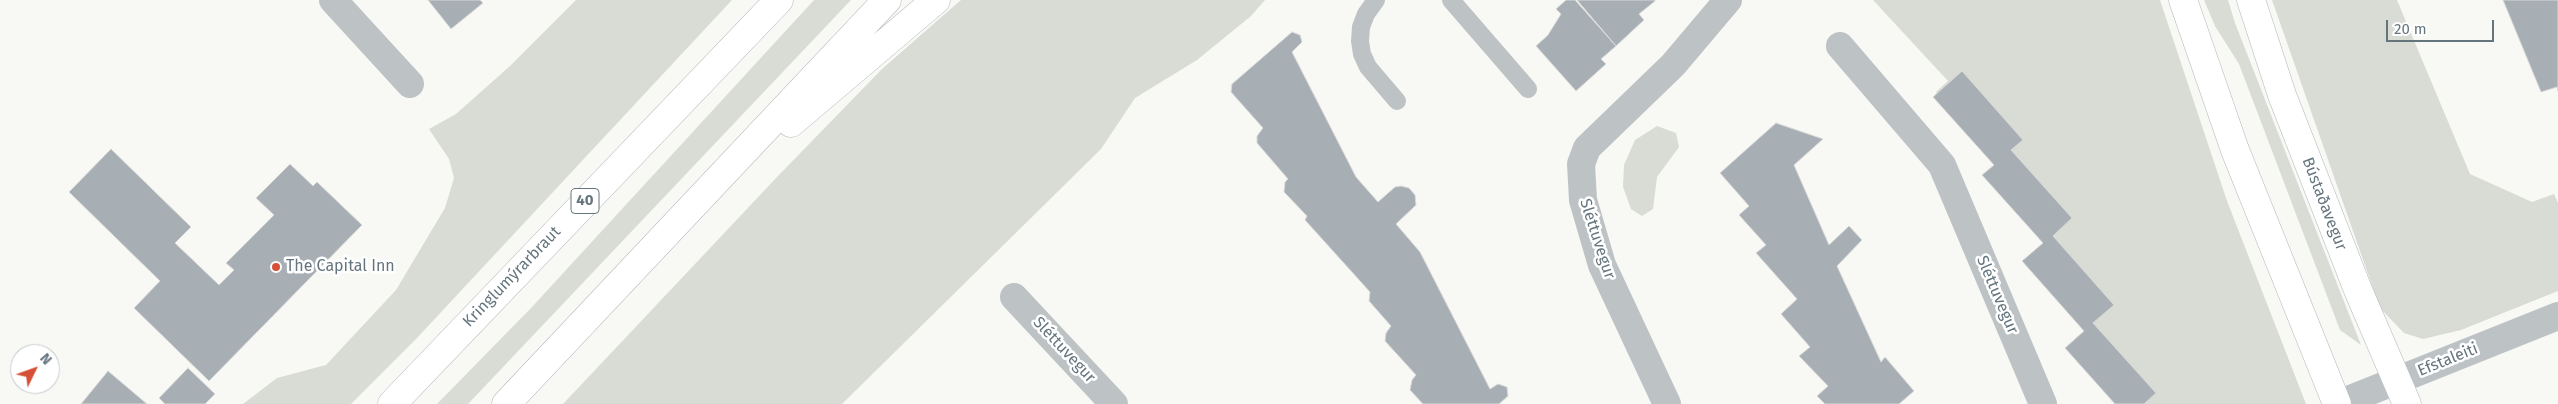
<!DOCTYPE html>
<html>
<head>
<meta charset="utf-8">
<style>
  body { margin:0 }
  #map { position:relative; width:2558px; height:404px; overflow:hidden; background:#f8f8f5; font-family:"Fira Sans",sans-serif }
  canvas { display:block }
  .north { position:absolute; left:10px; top:344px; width:50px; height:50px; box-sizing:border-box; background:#fff; border:1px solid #c1c8cb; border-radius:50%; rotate:48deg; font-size:14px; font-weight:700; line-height:20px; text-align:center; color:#65757e }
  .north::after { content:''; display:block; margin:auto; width:18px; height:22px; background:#d65037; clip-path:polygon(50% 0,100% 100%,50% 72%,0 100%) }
  .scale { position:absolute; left:2386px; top:20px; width:108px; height:22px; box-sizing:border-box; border:2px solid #65757e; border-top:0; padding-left:6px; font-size:15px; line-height:18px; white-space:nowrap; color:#65757e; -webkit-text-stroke:4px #fff; paint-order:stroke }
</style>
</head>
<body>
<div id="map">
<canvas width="2558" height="404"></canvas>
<div class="north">N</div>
<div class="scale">20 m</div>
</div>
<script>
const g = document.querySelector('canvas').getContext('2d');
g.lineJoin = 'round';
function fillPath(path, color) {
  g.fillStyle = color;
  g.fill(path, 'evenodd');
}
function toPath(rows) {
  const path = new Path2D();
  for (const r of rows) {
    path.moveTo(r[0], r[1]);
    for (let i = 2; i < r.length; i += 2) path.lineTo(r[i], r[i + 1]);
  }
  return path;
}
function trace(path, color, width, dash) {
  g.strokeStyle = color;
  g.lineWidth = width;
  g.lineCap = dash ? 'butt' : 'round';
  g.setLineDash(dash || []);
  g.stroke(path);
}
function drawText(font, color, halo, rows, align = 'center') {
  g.font = font + ' "Fira Sans",sans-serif';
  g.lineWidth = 5;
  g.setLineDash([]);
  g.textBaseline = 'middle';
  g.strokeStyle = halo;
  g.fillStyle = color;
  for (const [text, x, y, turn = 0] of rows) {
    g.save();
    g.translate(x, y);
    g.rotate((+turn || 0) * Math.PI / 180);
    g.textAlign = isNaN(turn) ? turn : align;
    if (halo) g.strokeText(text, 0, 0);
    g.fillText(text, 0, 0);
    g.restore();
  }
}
fillPath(toPath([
  [576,0,732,0,416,339,351,404,243,404,277,378,326,365,396,290,445,208,454,178,449,159,429,129,456,114,510,66],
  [814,0,851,0,468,404,437,404,532,307],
  [961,0,1265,0,1251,16,1197,60,1135,98,1101,149,842,404,563,404,778,176,882,69],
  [1873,0,2160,0,2227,201,2306,404,2123,404,2103,342,2044,275,2064,257,2015,178,1936,92,1948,81],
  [2204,0,2228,0,2235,23,2361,345,2340,330,2239,64,2215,26],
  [2272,0,2397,0,2470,174,2532,202,2554,194,2558,203,2558,291,2461,330,2423,339,2404,333,2380,308],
  [1657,126,1676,133,1679,147,1657,177,1653,209,1642,216,1631,209,1623,187,1624,165,1635,140]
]), '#d8dcd5');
const building = toPath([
  [428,0,480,0,483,3,451,29,428,0],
  [1566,0,1575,0,1616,46,1601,59,1606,64,1576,91,1536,46,1548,35,1561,14,1556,9,1566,0],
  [1577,0,1655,0,1655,1,1639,14,1644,20,1616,46,1577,0],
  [2503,0,2558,0,2558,91,2557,87,2541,92,2503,0],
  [1292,32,1300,35,1302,42,1292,52,1356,177,1378,202,1395,187,1401,186,1409,188,1415,195,1416,205,1396,224,1420,252,1490,389,1498,384,1507,387,1508,396,1499,404,1423,404,1410,390,1412,380,1416,375,1385,341,1386,333,1391,326,1369,301,1370,292,1305,220,1307,216,1284,192,1285,182,1288,179,1257,143,1257,136,1263,128,1231,92,1232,84,1292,32],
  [1962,71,2023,140,2011,150,2072,218,2053,236,2114,305,2093,323,2156,393,2144,404,2115,404,2065,348,2084,331,2022,261,2043,243,1982,175,1994,165,1933,97,1962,71],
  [1776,123,1823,139,1794,165,1829,245,1849,226,1862,240,1837,266,1881,362,1885,357,1914,391,1899,404,1825,404,1817,396,1828,386,1799,356,1810,347,1781,314,1797,299,1756,253,1766,245,1739,215,1749,206,1720,173,1776,123],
  [111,149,191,227,175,243,219,285,234,270,226,263,274,215,256,198,290,164,313,186,317,182,362,225,209,381,134,308,160,281,69,192,111,149],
  [188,368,215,394,205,404,165,404,159,398,188,368],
  [108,371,147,404,81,404,108,371]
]);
fillPath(building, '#a7afb4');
trace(building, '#d9d9d8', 1);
const secondary = toPath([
  [2183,0,2235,150,2337,404],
  [2251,0,2282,95,2358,290,2407,404]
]);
const primary = toPath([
  [791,123,936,0],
  [392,404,779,0],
  [506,404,887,0]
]);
trace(secondary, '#b2b8bc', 29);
trace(primary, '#b1b7ba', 29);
trace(toPath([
  [1376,0,1366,14,1361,27,1360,41,1362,54,1368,67,1397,101],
  [1451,0,1528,89]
]), '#bdc2c5', 18);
trace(toPath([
  [333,0,410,84],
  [1840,46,1942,165,2043,404],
  [1014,297,1114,404],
  [1667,404,1602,265,1583,200,1581,164,1587,148,1673,65,1728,0],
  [2338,404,2558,316]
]), '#bdc2c5', 28);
trace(secondary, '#fff', 28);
trace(primary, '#fff', 28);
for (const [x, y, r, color] of [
  [276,267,5,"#d65037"]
]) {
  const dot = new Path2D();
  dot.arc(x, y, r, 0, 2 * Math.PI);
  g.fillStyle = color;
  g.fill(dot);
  trace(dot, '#fff', 2);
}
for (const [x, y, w] of [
  [585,201,28]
]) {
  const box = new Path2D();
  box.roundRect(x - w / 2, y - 12.5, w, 25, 4);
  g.fillStyle = '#fff';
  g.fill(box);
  trace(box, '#65757e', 1);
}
drawText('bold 15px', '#65757e', null, [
  ["40",585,201]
]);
drawText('16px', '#65757e', '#fff', [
  ["Bústaðavegur",2324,204,69],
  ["Sléttuvegur",1597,239,72],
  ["Kringlumýrarbraut",512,277,-46],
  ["Sléttuvegur",1997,295,67],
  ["Sléttuvegur",1064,350,47],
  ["Efstaleiti",2448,360,-22]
]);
drawText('16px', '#65757e', '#fff', [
  ["The Capital Inn",286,267]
], 'left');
</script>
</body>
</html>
